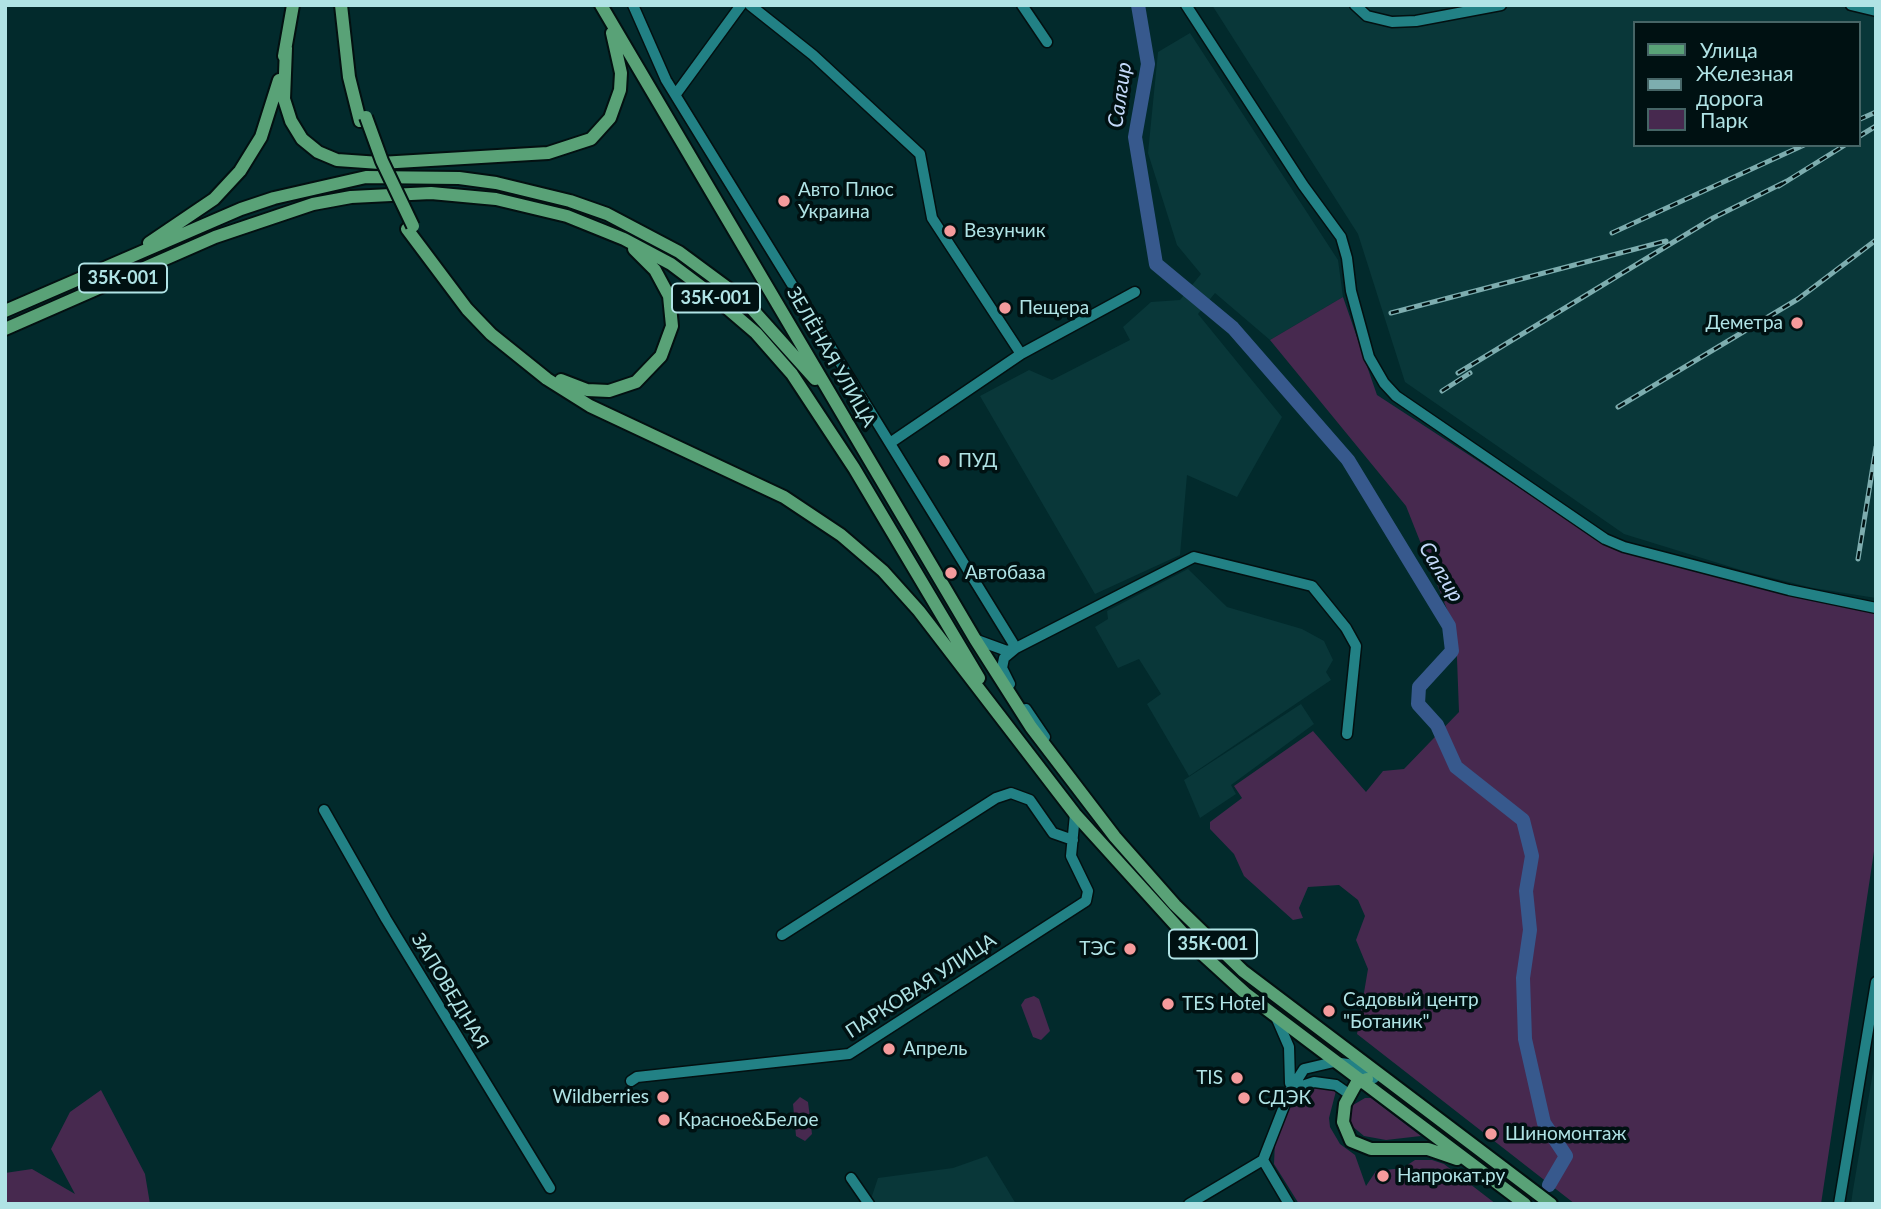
<!DOCTYPE html>
<html>
<head>
<meta charset="utf-8">
<style>
  body { margin:0 }
  #map { position:relative; width:1881px; height:1209px; overflow:hidden; background:#022a2c; font-family:Lato,sans-serif }
  canvas { display:block }
  .frame { position:absolute; inset:0; border:7px solid #b0e3e5; pointer-events:none }
  .legend { position:absolute; left:1633px; top:21px; width:228px; height:126px; box-sizing:border-box; background:#001112; border:2px solid #466566; margin:0; padding:9px 12px; list-style:none; font-size:21px; color:#b0e3e5 }
  .legend li { display:flex; align-items:center; gap:14px; height:35px }
  .legend b { width:35px; border:2px solid #466566 }
</style>
</head>
<body>
<div id="map">
<canvas width="1881" height="1209"></canvas>
<div class="frame"></div>
<ul class="legend">
<li><b style="height:9px;background:#59a277"></b>Улица</li>
<li><b style="height:9px;background:#7dadaf"></b>Железная дорога</li>
<li><b style="height:19px;background:#47294f"></b>Парк</li>
</ul>
</div>
<script>
const g = document.querySelector('canvas').getContext('2d');
g.lineJoin = 'round';
function fillPath(path, color) {
  g.fillStyle = color;
  g.fill(path, 'evenodd');
}
function toPath(rows) {
  const path = new Path2D();
  for (const r of rows) {
    path.moveTo(r[0], r[1]);
    for (let i = 2; i < r.length; i += 2) path.lineTo(r[i], r[i + 1]);
  }
  return path;
}
function trace(path, color, width, dash) {
  g.strokeStyle = color;
  g.lineWidth = width;
  g.lineCap = dash ? 'butt' : 'round';
  g.setLineDash(dash || []);
  g.stroke(path);
}
function drawText(font, color, halo, rows, align = 'center') {
  g.font = font + ' Lato,sans-serif';
  g.lineWidth = 7;
  g.setLineDash([]);
  g.textBaseline = 'middle';
  g.strokeStyle = halo;
  g.fillStyle = color;
  for (const [text, x, y, turn = 0] of rows) {
    g.save();
    g.translate(x, y);
    g.rotate((+turn || 0) * Math.PI / 180);
    g.textAlign = isNaN(turn) ? turn : align;
    if (halo) g.strokeText(text, 0, 0);
    g.fillText(text, 0, 0);
    g.restore();
  }
}
fillPath(toPath([
  [1212,5,1876,5,1876,598,1813,588,1744,571,1624,534,1405,382,1358,234],
  [1634,23,1858,23,1858,145,1634,145],
  [1190,33,1338,260,1343,297,1270,340,1215,293,1198,314,1282,417,1237,497,1187,475,1180,555,1095,594,980,396,1029,370,1052,380,1130,340,1123,327,1151,302,1180,300,1201,274,1177,245,1148,153,1158,52],
  [1188,569,1227,607,1302,629,1324,641,1333,660,1326,672,1331,680,1189,776,1147,704,1161,694,1139,659,1118,668,1095,627,1108,619,1107,611],
  [1301,704,1314,724,1231,785,1236,794,1200,818,1184,780],
  [1876,1054,1876,1204,1851,1204,1853,1190],
  [987,1156,1016,1204,874,1204,871,1199,878,1178,953,1168]
]), '#093739');
fillPath(toPath([
  [1343,297,1377,395,1610,547,1876,606,1876,838,1821,1204,1575,1204,1357,1034,1368,969,1356,940,1365,916,1358,900,1339,885,1308,887,1299,908,1303,918,1293,920,1244,876,1234,854,1210,829,1210,822,1242,798,1234,786,1313,731,1366,792,1383,771,1404,769,1459,712,1456,632,1406,506,1270,340],
  [1034,996,1039,999,1050,1031,1041,1040,1033,1037,1021,1005,1025,999],
  [1320,1087,1336,1091,1329,1118,1330,1127,1340,1144,1355,1155,1366,1186,1376,1171,1403,1168,1415,1160,1432,1160,1444,1164,1496,1204,1299,1204,1274,1164,1275,1141,1291,1100,1300,1092],
  [101,1090,145,1174,150,1204,5,1204,5,1173,32,1169,75,1194,51,1149,70,1112],
  [800,1097,808,1102,812,1134,805,1141,796,1136,793,1104],
  [1365,1098,1371,1098,1421,1136,1386,1140,1364,1136,1352,1126,1350,1117,1353,1105]
]), '#47294f');
trace(toPath([
  [1138,5,1148,64,1135,137,1156,264,1233,328,1348,460,1449,626,1452,651,1419,687,1418,704,1437,725,1456,767,1523,820,1532,856,1526,891,1530,930,1523,978,1525,1039,1544,1123,1566,1156,1549,1185]
]), '#37598d', 14);
const minor = toPath([
  [633,5,666,80,1016,648,1007,651,977,640],
  [750,5,813,55,920,154,932,218,1021,354],
  [1022,5,1047,42],
  [1186,5,1303,185,1341,237,1347,258,1351,291,1369,357,1384,383,1396,396,1605,539,1624,547,1789,590,1876,608],
  [1355,5,1367,16,1392,22,1416,21,1501,5],
  [1851,5,1876,11],
  [676,94,741,5],
  [890,443,1021,354,1135,292],
  [1010,684,1002,668,1004,658,1016,648,1194,557,1312,586,1346,628,1356,646,1347,734],
  [1026,709,1045,737],
  [324,810,386,919,550,1188],
  [782,935,996,798,1011,793,1030,800,1053,833,1073,840],
  [1276,1017,1289,1047,1290,1083],
  [631,1081,637,1077,849,1054,1086,901,1088,891,1071,856,1075,814],
  [1290,1090,1314,1082,1336,1085,1349,1094],
  [1263,1160,1290,1091,1304,1069,1334,1062,1354,1065,1374,1078],
  [1263,1160,1289,1204],
  [851,1178,869,1204],
  [1189,1204,1263,1160],
  [1839,1204,1876,982]
]);
const major = toPath([
  [341,5,349,77,360,121],
  [601,5,975,639,1031,727,1115,837,1175,905,1243,971,1551,1204],
  [286,48,284,99,291,121,302,139,318,152,337,160,380,163,548,153,591,139,610,118,620,90,621,73,612,33],
  [284,56,293,5],
  [407,229,467,309,491,334,547,379,590,406,784,497,841,535,883,571,919,611,1075,814,1200,952,1245,993,1525,1204],
  [149,243,214,199,240,171,261,137,279,80],
  [5,311,241,209,274,198,366,177,459,178,496,183,570,201,607,214,679,252,744,300,815,379],
  [5,329,215,237,313,204,351,197,431,193,496,199,567,216,624,239,671,264,707,291,756,333,792,374,854,468,979,678],
  [561,380,587,390,609,391,636,382,661,356,672,326,669,296,655,270,634,249],
  [1367,1079,1356,1084,1345,1104,1343,1122,1351,1141,1371,1149,1428,1149,1457,1159]
]);
trace(minor, '#031011', 13);
trace(major, '#031011', 16);
trace(minor, '#228185', 10);
trace(major, '#59a277', 12);
const rail = toPath([
  [1858,120,1876,112],
  [1858,137,1876,126],
  [1779,186,1845,145],
  [1612,233,1804,145],
  [1391,313,1666,241],
  [1458,373,1713,218,1787,181],
  [1442,391,1470,373],
  [1618,407,1798,299,1876,240],
  [1858,559,1876,447]
]);
trace(rail, '#7dadaf', 5);
trace(rail, '#001112', 2.5, [8]);
const majorBridge = toPath([
  [366,117,382,161,413,226]
]);
trace(majorBridge, '#031011', 16, []);
trace(majorBridge, '#59a277', 12);
for (const [x, y, r, color] of [
  [784,201,7,"#f59b9c"],
  [950,231,7,"#f59b9c"],
  [1005,308,7,"#f59b9c"],
  [1797,323,7,"#f59b9c"],
  [944,461,7,"#f59b9c"],
  [951,573,7,"#f59b9c"],
  [1130,949,7,"#f59b9c"],
  [1168,1004,7,"#f59b9c"],
  [1329,1011,7,"#f59b9c"],
  [889,1049,7,"#f59b9c"],
  [1237,1078,7,"#f59b9c"],
  [663,1097,7,"#f59b9c"],
  [1244,1098,7,"#f59b9c"],
  [664,1120,7,"#f59b9c"],
  [1491,1134,7,"#f59b9c"],
  [1383,1176,7,"#f59b9c"]
]) {
  const dot = new Path2D();
  dot.arc(x, y, r, 0, 2 * Math.PI);
  g.fillStyle = color;
  g.fill(dot);
  trace(dot, '#001112', 2.5);
}
for (const [x, y, w] of [
  [123,278,88],
  [716,298,88],
  [1213,944,88]
]) {
  const box = new Path2D();
  box.roundRect(x - w / 2, y - 14.5, w, 29, 5);
  g.fillStyle = '#001112';
  g.fill(box);
  trace(box, '#b0e3e5', 2);
}
drawText('bold 18px', '#b0e3e5', null, [
  ["35К-001",123,278],
  ["35К-001",716,298],
  ["35К-001",1213,944]
]);
drawText('19px', '#b0e3e5', '#001112', [
  ["Авто Плюс",798,190],
  ["Украина",798,212],
  ["Везунчик",964,231],
  ["Пещера",1019,308],
  ["Деметра",1783,323,"right"],
  ["ПУД",958,461],
  ["Автобаза",965,573],
  ["ТЭС",1116,949,"right"],
  ["Садовый центр",1343,1000],
  ["\"Ботаник\"",1343,1022],
  ["TES Hotel",1182,1004],
  ["Апрель",903,1049],
  ["TIS",1223,1078,"right"],
  ["Wildberries",649,1097,"right"],
  ["СДЭК",1258,1098],
  ["Красное&Белое",678,1120],
  ["Шиномонтаж",1505,1134],
  ["Напрокат.ру",1397,1176]
], 'left');
drawText('19px', '#b0e3e5', '#001112', [
  ["ЗЕЛЁНАЯ УЛИЦА",831,357,60],
  ["ПАРКОВАЯ УЛИЦА",921,986,-33],
  ["ЗАПОВЕДНАЯ",450,991,59]
]);
drawText('italic 21px', '#c4d9f9', '#001112', [
  ["Салгир",1120,95,-82],
  ["Салгир",1441,572,59]
]);
</script>
</body>
</html>
